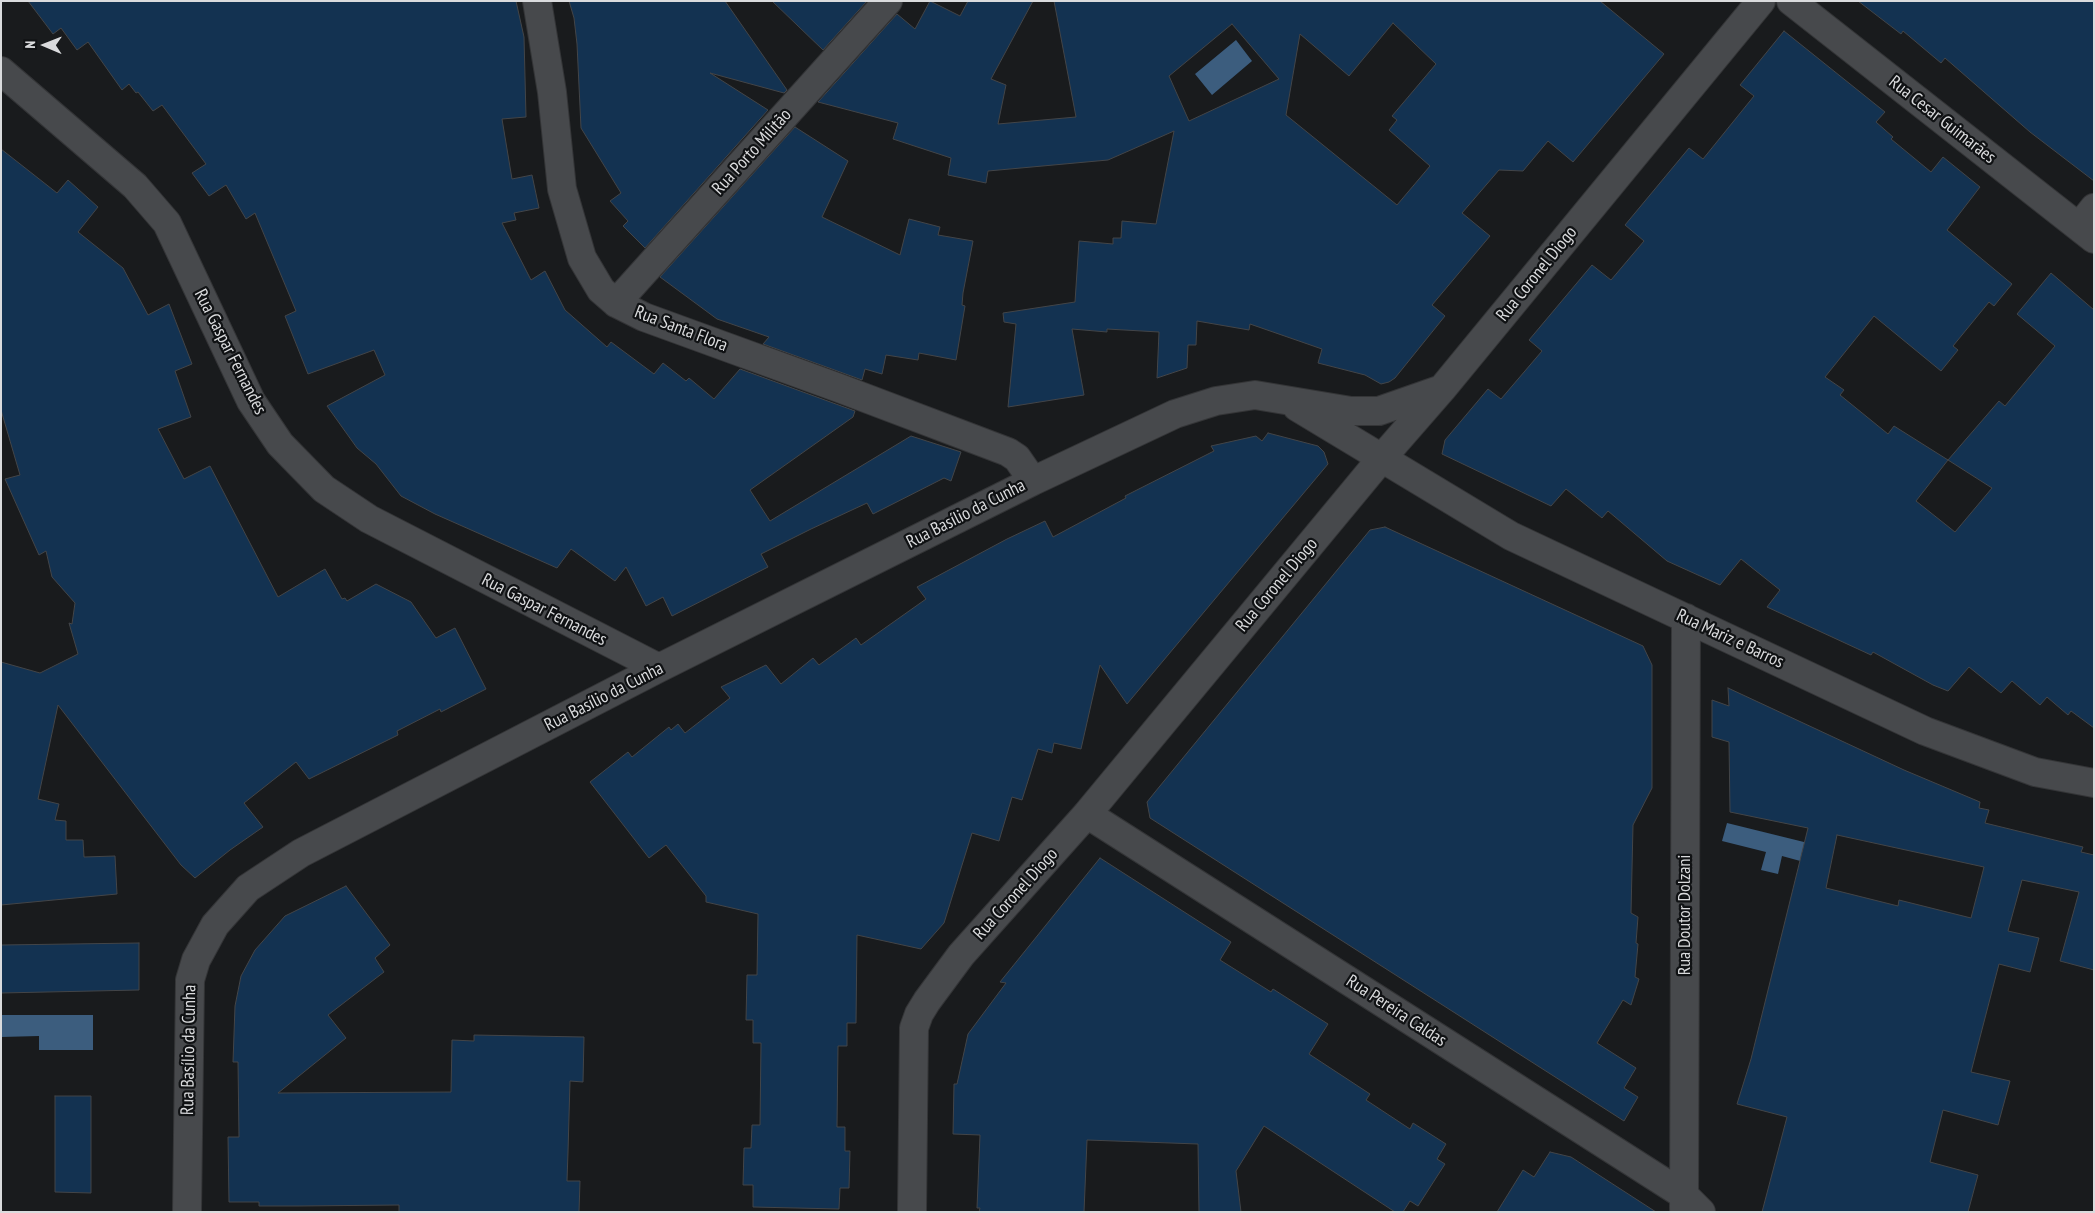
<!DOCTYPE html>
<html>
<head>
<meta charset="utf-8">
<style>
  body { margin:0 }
  #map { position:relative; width:2095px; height:1213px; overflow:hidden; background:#191b1d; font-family:"PT Sans Narrow",sans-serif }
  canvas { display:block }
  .frame { position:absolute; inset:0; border:2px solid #dadbdd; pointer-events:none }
  .north { position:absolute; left:20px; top:20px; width:50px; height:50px; -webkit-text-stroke:4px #101214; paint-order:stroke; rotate:271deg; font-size:14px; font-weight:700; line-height:20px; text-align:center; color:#dadbdd }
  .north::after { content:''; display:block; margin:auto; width:18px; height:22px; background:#dadbdd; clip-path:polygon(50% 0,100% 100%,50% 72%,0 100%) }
</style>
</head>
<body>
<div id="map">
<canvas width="2095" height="1213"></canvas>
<div class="frame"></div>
<div class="north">N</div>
</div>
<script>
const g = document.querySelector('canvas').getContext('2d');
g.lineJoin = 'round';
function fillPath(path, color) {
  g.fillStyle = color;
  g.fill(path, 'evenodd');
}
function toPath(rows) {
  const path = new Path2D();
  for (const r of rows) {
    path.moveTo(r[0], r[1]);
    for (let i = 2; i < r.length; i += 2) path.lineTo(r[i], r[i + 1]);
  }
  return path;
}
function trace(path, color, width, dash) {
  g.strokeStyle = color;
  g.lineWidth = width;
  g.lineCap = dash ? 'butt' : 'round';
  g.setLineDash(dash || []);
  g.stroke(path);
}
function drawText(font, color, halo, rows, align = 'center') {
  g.font = font + ' "PT Sans Narrow",sans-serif';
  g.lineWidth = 4.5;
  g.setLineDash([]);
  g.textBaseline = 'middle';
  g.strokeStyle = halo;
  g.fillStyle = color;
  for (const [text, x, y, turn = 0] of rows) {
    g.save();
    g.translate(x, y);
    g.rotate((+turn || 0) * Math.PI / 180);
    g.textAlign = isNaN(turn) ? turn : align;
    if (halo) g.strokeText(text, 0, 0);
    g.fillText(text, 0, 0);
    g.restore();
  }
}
fillPath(toPath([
  [1236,40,1252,61,1212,95,1195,74],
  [1727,823,1808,843,1804,862,1782,856,1778,874,1761,870,1766,852,1722,841],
  [1,1015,93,1015,93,1050,39,1050,39,1036,1,1037]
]), '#3c5d7e');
const building = toPath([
  [28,1,516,1,524,37,526,117,502,119,512,179,532,175,539,208,514,213,516,220,502,223,531,280,545,271,565,310,607,347,611,342,654,374,663,363,686,381,689,378,714,399,740,369,855,411,853,417,750,490,770,521,911,436,961,452,951,481,944,478,873,514,867,503,811,529,761,554,768,567,672,616,663,597,646,606,626,567,615,581,571,549,557,568,435,514,401,496,376,464,357,448,327,406,385,375,374,350,308,374,285,316,296,311,255,213,246,219,226,185,209,196,192,173,206,164,162,105,153,111,138,92,136,93,129,84,122,90,88,42,77,50,61,28,53,34,28,1],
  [569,1,725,1,787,90,784,93,710,73,768,110,645,248,623,226,628,221,610,201,621,193,581,128,577,44,574,18,569,1],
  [772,1,867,1,823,50,772,1],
  [930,1,960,16,968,1,1033,1,991,79,1006,85,998,124,1076,117,1054,1,1600,1,1664,54,1573,162,1548,141,1523,171,1499,170,1462,213,1490,236,1432,305,1445,316,1395,378,1389,382,1381,384,1365,375,1318,363,1322,349,1250,324,1249,330,1197,321,1196,345,1188,345,1187,368,1157,378,1159,332,1107,329,1107,332,1072,329,1084,395,1008,407,1016,324,1004,322,1003,313,1075,302,1079,241,1113,244,1113,238,1121,238,1122,221,1156,224,1174,131,1108,160,988,171,986,183,948,175,951,158,893,139,898,123,818,102,897,14,915,29,930,1],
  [1393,23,1436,64,1392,116,1397,120,1389,130,1430,166,1397,205,1286,115,1300,34,1349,76,1393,23],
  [1232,24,1279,79,1189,121,1169,76,1232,24],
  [1858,1,2094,1,2094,181,2030,132,1945,58,1941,63,1903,31,1901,34,1858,1],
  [1784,31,1885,112,1876,122,1893,137,1891,139,1931,172,1943,157,1980,187,1947,230,2012,284,1994,306,1989,302,1953,346,1958,350,1941,371,1874,316,1825,377,1844,390,1840,395,1888,434,1894,426,1948,460,1999,401,2005,406,2055,346,2017,314,2051,273,2094,310,2094,728,2071,711,2068,715,2047,697,2040,705,2012,681,2001,693,1969,667,1948,691,1933,685,1873,652,1871,655,1767,607,1780,590,1741,559,1720,585,1667,561,1608,511,1602,518,1566,489,1551,506,1442,454,1445,440,1488,389,1501,399,1542,351,1529,340,1592,265,1611,280,1644,241,1625,225,1689,148,1703,159,1754,96,1740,85,1784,31],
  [1948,460,1992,488,1955,532,1916,501,1948,460],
  [795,127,848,161,822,217,900,255,909,219,940,227,938,235,973,241,963,293,962,305,965,306,956,360,919,353,918,360,886,355,882,374,865,369,862,380,763,344,769,337,717,319,660,277,795,127],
  [1,149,57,193,68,180,98,207,78,232,123,268,148,315,169,304,192,364,175,371,191,417,158,429,184,479,210,466,278,597,325,569,342,599,345,598,347,601,376,584,411,602,436,638,455,628,486,689,441,712,440,709,397,731,398,735,309,779,296,762,244,803,263,827,230,850,195,878,181,865,58,705,38,799,59,804,55,820,66,821,66,840,83,840,84,857,115,856,117,894,1,905,1,662,40,673,78,654,69,623,72,624,75,603,52,577,46,551,39,555,5,479,20,475,1,410,1,149],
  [1268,433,1318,446,1324,452,1328,464,1127,704,1100,665,1081,749,1054,743,1052,753,1038,749,1022,800,1012,797,999,841,972,833,944,923,921,949,857,935,856,1023,847,1023,847,1046,838,1046,837,1127,845,1127,845,1151,850,1151,849,1188,840,1188,839,1209,753,1207,753,1185,743,1185,744,1148,751,1148,752,1125,760,1125,761,1043,753,1043,753,1020,746,1020,747,975,757,975,758,914,706,902,706,896,666,845,649,858,590,782,628,752,632,757,669,727,671,730,678,724,685,733,730,698,721,687,766,665,781,684,813,658,819,665,856,638,861,645,926,599,917,587,1007,539,1045,521,1053,537,1126,498,1125,496,1214,451,1211,446,1256,436,1262,441,1268,433],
  [1385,527,1643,646,1652,665,1652,788,1633,825,1631,913,1638,917,1636,943,1638,944,1635,977,1639,979,1631,1005,1623,1000,1597,1043,1636,1068,1624,1088,1638,1097,1624,1121,1150,818,1147,802,1155,792,1370,530,1385,527],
  [1728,688,1904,770,1980,802,1979,808,1989,810,1985,823,2083,847,2081,852,2094,855,2094,970,2060,961,2079,892,2022,880,2008,931,2039,938,2030,972,1999,964,1971,1072,2010,1081,1998,1125,1943,1110,1930,1162,1978,1175,1968,1212,1762,1212,1787,1117,1737,1104,1751,1059,1808,828,1730,812,1729,742,1712,737,1712,700,1729,706,1728,688],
  [1837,835,1984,867,1971,918,1899,900,1898,906,1826,888,1837,835],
  [1100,858,1231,942,1220,960,1271,992,1273,989,1328,1024,1309,1054,1370,1094,1366,1100,1410,1129,1413,1123,1446,1144,1437,1159,1445,1164,1418,1206,1410,1201,1403,1212,1395,1212,1264,1126,1236,1171,1241,1212,1199,1212,1198,1144,1087,1140,1084,1212,979,1212,980,1208,977,1208,980,1135,953,1134,954,1084,957,1084,968,1034,1006,983,1000,982,1100,858],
  [346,886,390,945,375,958,384,972,328,1015,346,1038,278,1093,451,1092,452,1040,474,1041,474,1035,584,1037,583,1082,570,1081,568,1152,567,1181,580,1181,579,1212,399,1212,399,1205,299,1206,259,1206,259,1202,229,1202,228,1137,239,1137,238,1062,233,1062,235,1006,241,976,255,950,285,916,346,886],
  [139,943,139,990,1,993,1,945,139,943],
  [55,1096,91,1096,91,1193,55,1192,55,1096],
  [1550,1152,1571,1157,1656,1212,1497,1212,1523,1170,1534,1177,1550,1152]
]);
fillPath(building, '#133251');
trace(building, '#434548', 1);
const minor = toPath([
  [537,1,552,92,562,189,582,258,601,290,616,303,644,317,839,388,1008,452,1017,458,1033,481],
  [1791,1,2094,239],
  [1,71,135,186,167,223,251,401,280,444,324,489,369,519,659,668],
  [2079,227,2094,208],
  [616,303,888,1],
  [1297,407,1511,536,1925,731,2035,772,2094,783],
  [1087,814,1684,1195,1701,1212],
  [1684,1209,1686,618],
  [187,1212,190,980,196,960,215,925,248,888,301,853,659,668,1033,481,1175,414,1216,401,1255,395,1351,411,1379,411,1442,389],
  [912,1212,914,1028,919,1014,927,1001,961,955,1087,814,1381,459,1442,389,1761,1]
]);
trace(minor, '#343537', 30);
trace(minor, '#47494c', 28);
drawText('18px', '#dadbdd', '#101214', [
  ["Rua Cesar Guimarães",1942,120,38],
  ["Rua Porto Militão",752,152,-48],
  ["Rua Coronel Diogo",1537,274,-51],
  ["Rua Santa Flora",681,329,21],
  ["Rua Gaspar Fernandes",230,352,63],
  ["Rua Basílio da Cunha",966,514,-27],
  ["Rua Coronel Diogo",1277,585,-50],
  ["Rua Gaspar Fernandes",544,610,27],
  ["Rua Mariz e Barros",1730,639,25],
  ["Rua Basílio da Cunha",604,697,-27],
  ["Rua Coronel Diogo",1016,894,-48],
  ["Rua Doutor Dolzani",1685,915,-90],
  ["Rua Pereira Caldas",1396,1011,33],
  ["Rua Basílio da Cunha",189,1050,-89]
]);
</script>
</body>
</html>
